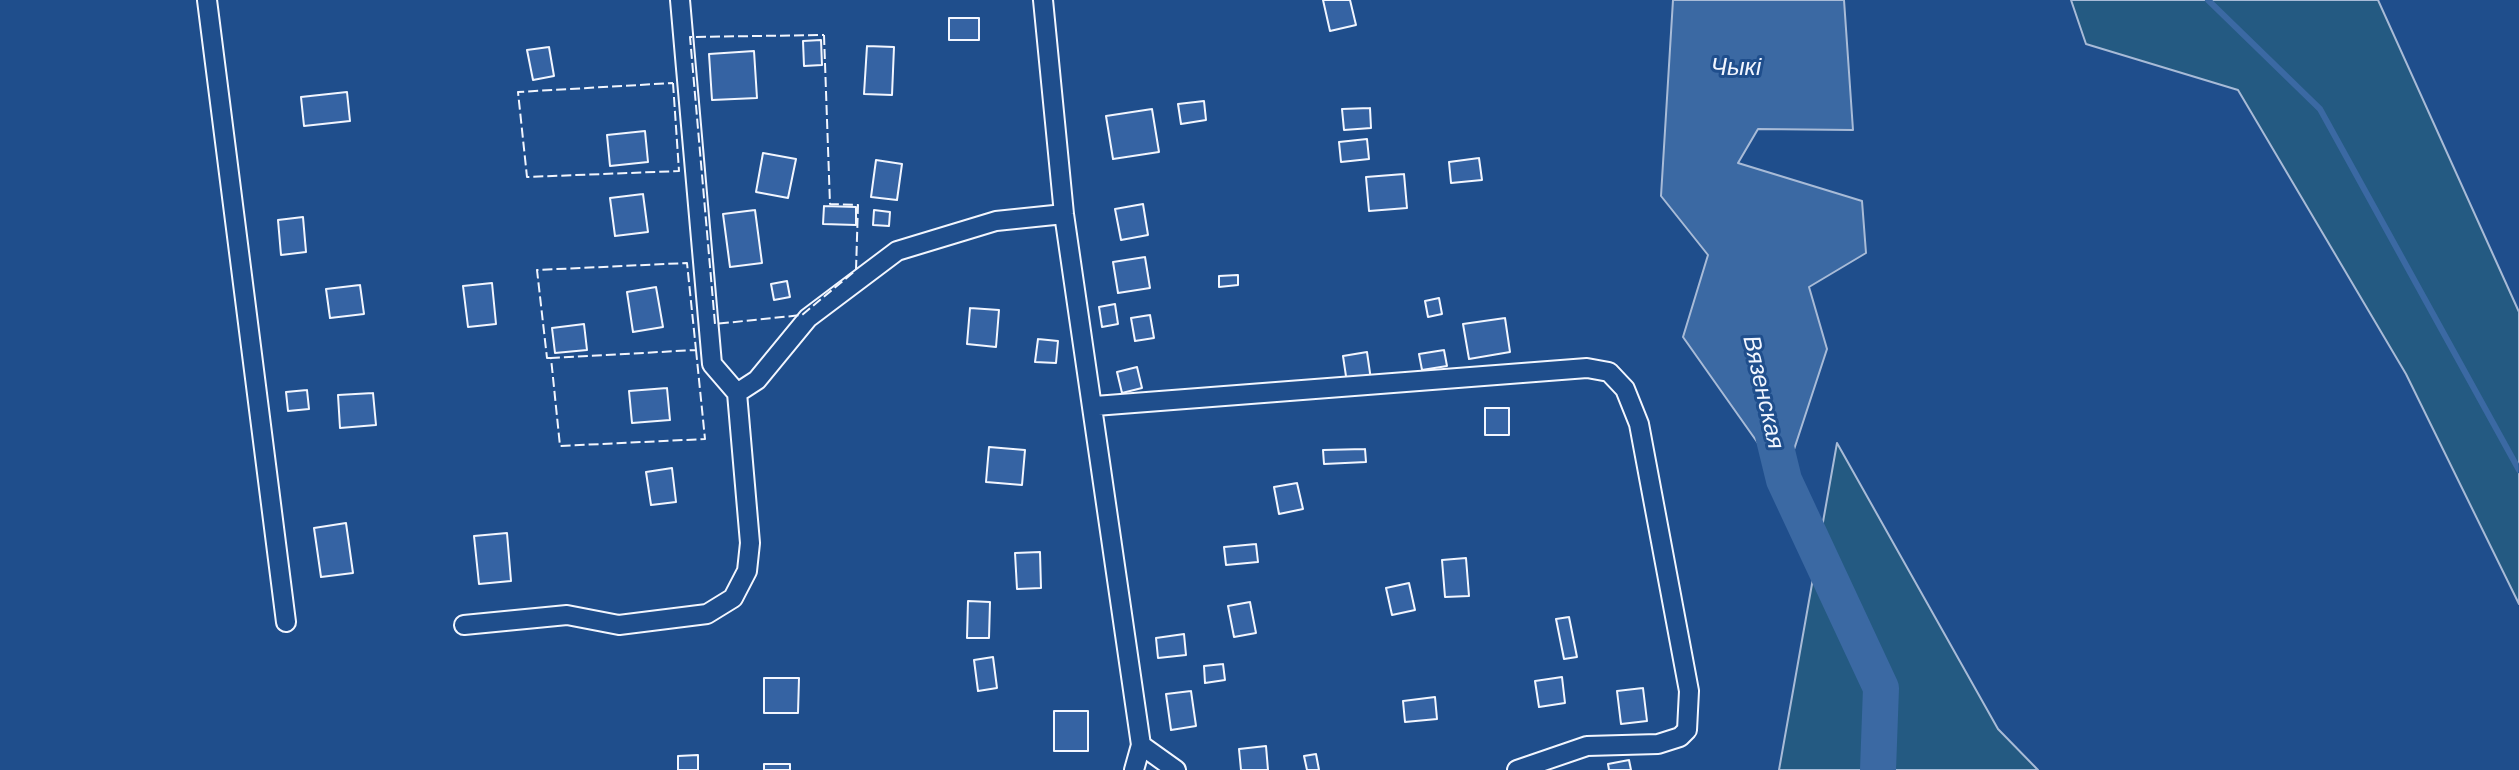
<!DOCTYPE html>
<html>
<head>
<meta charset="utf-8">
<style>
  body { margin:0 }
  canvas { display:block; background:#1f4e8c }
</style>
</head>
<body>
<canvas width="2519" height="770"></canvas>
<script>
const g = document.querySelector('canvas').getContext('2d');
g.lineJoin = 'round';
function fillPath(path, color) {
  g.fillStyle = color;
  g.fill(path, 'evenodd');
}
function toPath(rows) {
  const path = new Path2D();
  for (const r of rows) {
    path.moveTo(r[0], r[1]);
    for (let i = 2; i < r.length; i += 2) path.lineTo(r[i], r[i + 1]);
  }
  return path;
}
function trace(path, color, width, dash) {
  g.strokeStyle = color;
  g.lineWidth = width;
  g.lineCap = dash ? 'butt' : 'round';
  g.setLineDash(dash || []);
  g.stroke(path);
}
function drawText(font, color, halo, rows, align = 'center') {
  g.font = font + ' Barlow,sans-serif';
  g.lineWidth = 6;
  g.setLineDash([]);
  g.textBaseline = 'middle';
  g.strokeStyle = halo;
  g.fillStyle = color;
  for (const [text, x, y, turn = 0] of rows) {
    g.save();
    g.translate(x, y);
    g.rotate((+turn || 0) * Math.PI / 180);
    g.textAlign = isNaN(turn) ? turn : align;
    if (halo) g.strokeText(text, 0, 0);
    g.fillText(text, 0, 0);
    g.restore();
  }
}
const green = toPath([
  [2071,0,2378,0,2519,312,2519,604,2406,374,2238,90,2086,44,2071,0],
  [1837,443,1998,729,2038,770,1779,770,1837,443]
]);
fillPath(green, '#245a82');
trace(green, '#a8bbd7', 2);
const water = toPath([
  [1673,0,1844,0,1853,130,1758,129,1738,163,1862,201,1866,253,1809,287,1827,349,1784,480,1683,337,1708,255,1661,196,1673,0]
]);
fillPath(water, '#3b69a3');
trace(water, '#a8bbd7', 2);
trace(toPath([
  [2208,0,2320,109,2519,470]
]), '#3b69a3', 6);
trace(toPath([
  [1773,435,1784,480,1881,688,1878,770]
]), '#3b69a3', 36);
const building = toPath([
  [1323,0,1350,0,1356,25,1330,31,1323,0],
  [949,18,979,18,979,40,949,40,949,18],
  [821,40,822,65,804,66,803,41,821,40],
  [867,46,894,47,892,95,864,94,867,46],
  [549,47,554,76,533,80,527,50,549,47],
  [754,51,757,98,712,100,709,54,754,51],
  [347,92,350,121,304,126,301,97,347,92],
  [1204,101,1206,120,1181,124,1178,104,1204,101],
  [1370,108,1371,128,1344,130,1342,109,1370,108],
  [1152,109,1159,152,1113,159,1106,116,1152,109],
  [645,131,648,162,610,166,607,135,645,131],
  [1367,139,1369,159,1341,162,1339,142,1367,139],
  [763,153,796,159,788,198,756,192,763,153],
  [1479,158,1482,180,1451,183,1449,162,1479,158],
  [876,160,902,164,897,200,871,197,876,160],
  [1404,174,1407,208,1369,211,1366,177,1404,174],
  [643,194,648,232,615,236,610,198,643,194],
  [1143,204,1148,235,1121,240,1115,209,1143,204],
  [824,206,856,207,856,225,823,224,824,206],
  [755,210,762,263,730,267,723,214,755,210],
  [874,210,890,212,889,226,873,225,874,210],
  [303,217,306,252,281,255,278,220,303,217],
  [1145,257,1150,288,1118,293,1113,262,1145,257],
  [1238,275,1238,285,1219,287,1219,276,1238,275],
  [787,281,790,297,774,300,771,284,787,281],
  [492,283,496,324,468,327,463,286,492,283],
  [360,285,364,314,330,318,326,289,360,285],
  [656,287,663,327,633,332,627,292,656,287],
  [1439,298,1442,314,1428,317,1425,301,1439,298],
  [1115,304,1118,324,1102,327,1099,307,1115,304],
  [970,308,999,310,996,347,967,344,970,308],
  [1150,315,1154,338,1135,341,1131,318,1150,315],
  [1505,318,1510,352,1469,359,1463,324,1505,318],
  [584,324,587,350,555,353,552,328,584,324],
  [1038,339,1058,341,1056,363,1035,362,1038,339],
  [1444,350,1447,366,1422,370,1419,354,1444,350],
  [1367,352,1371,380,1347,383,1343,356,1367,352],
  [1137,367,1142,388,1122,393,1117,372,1137,367],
  [667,388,670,420,632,423,629,391,667,388],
  [307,390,309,409,288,411,286,392,307,390],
  [373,393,376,425,340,428,338,395,373,393],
  [1485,408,1509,408,1509,435,1485,435,1485,408],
  [989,447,1025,450,1022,485,986,482,989,447],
  [1365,449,1366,462,1324,464,1323,450,1365,449],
  [672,468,676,502,651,505,646,472,672,468],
  [1297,483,1303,509,1279,514,1274,487,1297,483],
  [346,523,353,573,321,577,314,528,346,523],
  [507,533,511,581,479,584,474,536,507,533],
  [1256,544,1258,562,1226,565,1224,547,1256,544],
  [1040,552,1041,588,1017,589,1015,553,1040,552],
  [1466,558,1469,596,1445,597,1442,560,1466,558],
  [1409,583,1415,610,1392,615,1386,588,1409,583],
  [968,601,990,602,989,638,967,638,968,601],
  [1250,602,1256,633,1234,637,1228,606,1250,602],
  [1569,617,1577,657,1564,659,1556,619,1569,617],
  [1184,634,1186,655,1158,658,1156,638,1184,634],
  [993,657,997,688,978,691,974,660,993,657],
  [1223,664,1225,680,1205,683,1204,666,1223,664],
  [1562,677,1565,703,1539,707,1535,681,1562,677],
  [764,678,799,678,798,713,764,713,764,678],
  [1643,688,1647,721,1621,724,1617,691,1643,688],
  [1191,691,1196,726,1171,730,1166,694,1191,691],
  [1435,697,1437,719,1405,722,1403,701,1435,697],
  [1054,711,1088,711,1088,751,1054,751,1054,711],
  [1266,746,1268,770,1241,770,1239,749,1266,746],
  [1316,754,1319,770,1307,770,1304,756,1316,754],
  [698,755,698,770,678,770,678,756,698,755],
  [1629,760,1631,770,1609,770,1608,764,1629,760],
  [764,764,790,764,790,770,764,770,764,764]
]);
fillPath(building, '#3563a3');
trace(building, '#f2f6ff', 2);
const minor = toPath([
  [207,0,286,622],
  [1043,0,1064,214,1141,745,1134,770],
  [737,393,757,380,808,318,897,251,996,221,1064,214],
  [1095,406,1587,368,1609,372,1625,389,1639,424,1689,691,1687,730,1680,737,1658,744,1587,746,1517,770],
  [464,625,567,615,619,625,707,614,733,598,747,571,750,543,737,393,712,364,680,0],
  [1141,745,1176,770]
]);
trace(minor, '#f2f6ff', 22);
trace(minor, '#1f4e8c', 18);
trace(toPath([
  [824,35,830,204,858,205,856,270,802,315,715,324,690,37,824,35],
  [673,83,679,171,527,177,518,92,673,83],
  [696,350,705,439,560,446,551,358,696,350],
  [551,358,547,358,537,270,687,263,696,350]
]), '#f2f6ff', 2, [10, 4]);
drawText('italic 24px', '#f2f6ff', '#1f4e8c', [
  ["Чыкі",1736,67],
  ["Вязенская",1764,392,77]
]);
</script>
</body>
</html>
